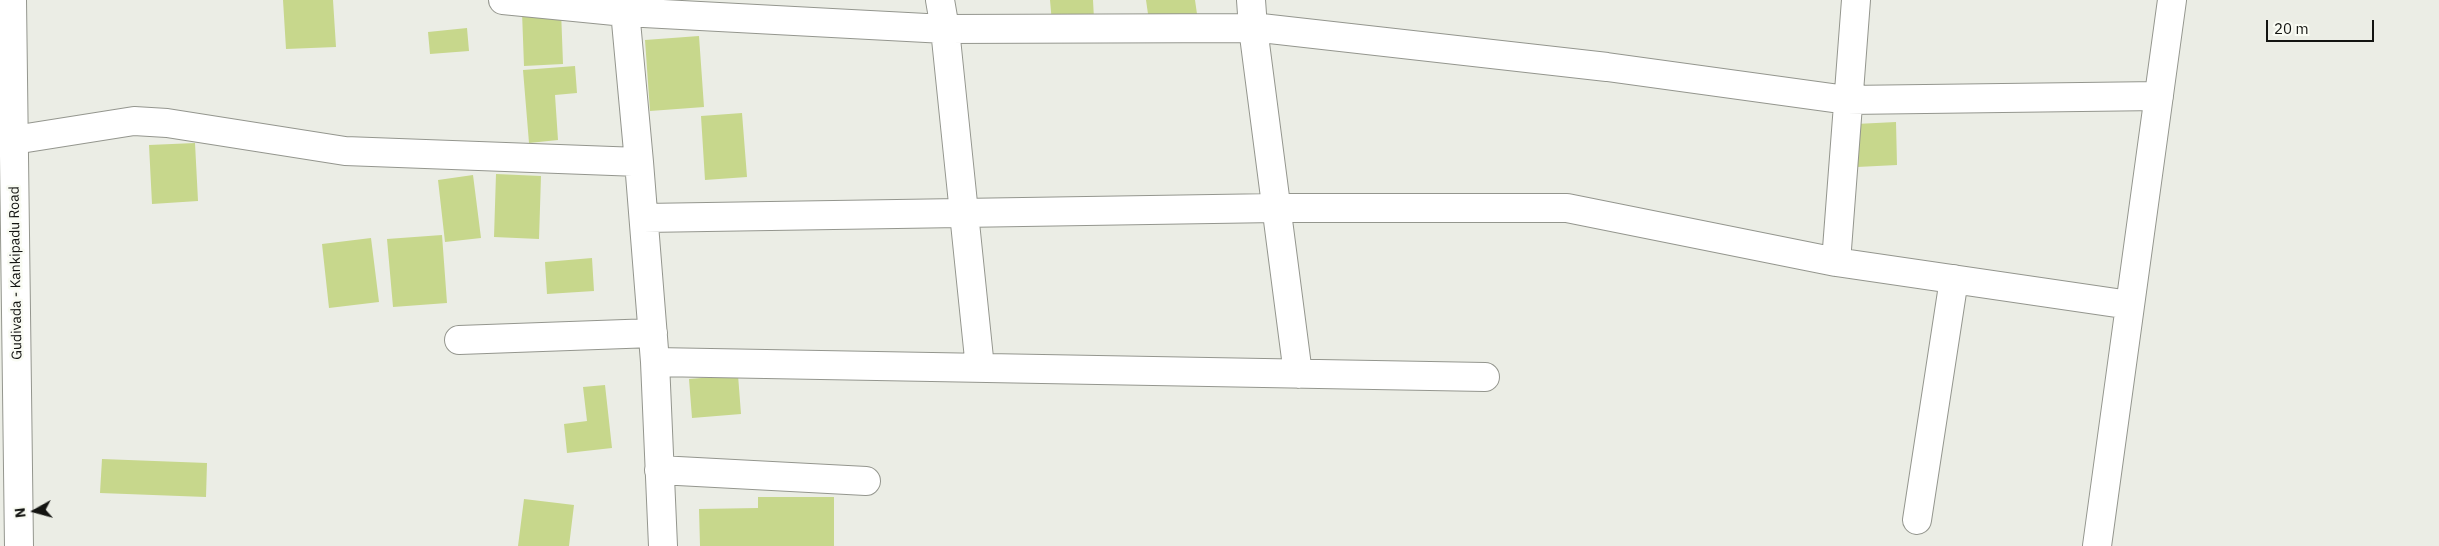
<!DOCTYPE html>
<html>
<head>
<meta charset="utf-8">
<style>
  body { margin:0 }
  #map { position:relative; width:2439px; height:546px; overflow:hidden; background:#ebede5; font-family:"IBM Plex Sans",sans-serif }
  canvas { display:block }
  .north { position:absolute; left:10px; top:486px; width:50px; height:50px; -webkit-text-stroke:4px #f9fbf3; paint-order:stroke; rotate:263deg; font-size:14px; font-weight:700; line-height:20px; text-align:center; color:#131411 }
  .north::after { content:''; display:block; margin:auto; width:18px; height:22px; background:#131411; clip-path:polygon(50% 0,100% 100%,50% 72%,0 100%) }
  .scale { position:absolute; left:2266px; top:20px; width:108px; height:22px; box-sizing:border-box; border:2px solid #131411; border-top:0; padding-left:6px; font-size:15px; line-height:18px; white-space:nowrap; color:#131411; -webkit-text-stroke:4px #f9fbf3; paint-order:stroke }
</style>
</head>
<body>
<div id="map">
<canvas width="2439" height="546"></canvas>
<div class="north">N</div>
<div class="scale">20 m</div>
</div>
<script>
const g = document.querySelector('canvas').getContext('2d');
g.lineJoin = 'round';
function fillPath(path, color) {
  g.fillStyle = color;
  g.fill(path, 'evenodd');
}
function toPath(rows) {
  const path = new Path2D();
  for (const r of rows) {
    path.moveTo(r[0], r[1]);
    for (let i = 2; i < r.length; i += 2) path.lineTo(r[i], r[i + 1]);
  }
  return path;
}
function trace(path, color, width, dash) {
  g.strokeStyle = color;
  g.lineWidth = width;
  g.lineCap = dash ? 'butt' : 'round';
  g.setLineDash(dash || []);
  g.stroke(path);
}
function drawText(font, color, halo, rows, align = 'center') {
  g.font = font + ' "IBM Plex Sans",sans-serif';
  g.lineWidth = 5;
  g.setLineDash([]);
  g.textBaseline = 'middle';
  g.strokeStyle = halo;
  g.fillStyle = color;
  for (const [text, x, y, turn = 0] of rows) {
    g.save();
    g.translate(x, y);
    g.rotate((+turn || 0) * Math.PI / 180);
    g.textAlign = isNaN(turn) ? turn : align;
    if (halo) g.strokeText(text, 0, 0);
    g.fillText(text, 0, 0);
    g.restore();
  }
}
fillPath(toPath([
  [283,0,333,0,336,47,286,49],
  [1050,0,1093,0,1094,19,1052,23],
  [1146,0,1195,0,1197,14,1149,21],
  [561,10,563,64,524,66,522,12],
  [467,28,469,51,430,54,428,32],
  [699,36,704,107,650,111,645,40],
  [575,66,577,93,555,95,558,140,529,143,523,70],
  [742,113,747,177,705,180,701,116],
  [1896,122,1897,165,1857,167,1856,124],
  [195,143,198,201,152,204,149,145],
  [496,174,541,176,539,239,494,237],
  [473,175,481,238,445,242,438,180],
  [442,235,447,303,393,307,387,239],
  [371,238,379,302,329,308,322,244],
  [592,258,594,291,547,294,545,262],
  [738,375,741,414,692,418,689,379],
  [605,385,612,448,567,453,564,424,587,421,583,387],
  [102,459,207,463,206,497,100,493],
  [758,497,834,497,834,546,700,546,699,509,758,508],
  [524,499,574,505,569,546,518,546]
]), '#c7d78c');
const street = toPath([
  [503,0,625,12,945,29,1261,28,1607,67,1847,100,2159,96],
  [940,0,945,29,980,368],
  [1251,0,1253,28,1298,374],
  [14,140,134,121,167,123,345,151,639,162,624,0],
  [639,162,655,362,663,546],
  [644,218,1276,208,1567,208,1836,262,2130,305],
  [1836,262,1856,0],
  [459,340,653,333],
  [655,362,1485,377],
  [659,470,866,481],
  [1917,520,1954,279],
  [2097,546,2172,0]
]);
const primary = toPath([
  [12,0,19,546]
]);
trace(street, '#94968e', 30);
trace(primary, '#94968e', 30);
trace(street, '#fff', 28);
trace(primary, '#fff', 28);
drawText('14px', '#131411', '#f9fbf3', [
  ["Gudivada - Kankipadu Road",16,273,-91]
]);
</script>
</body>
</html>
